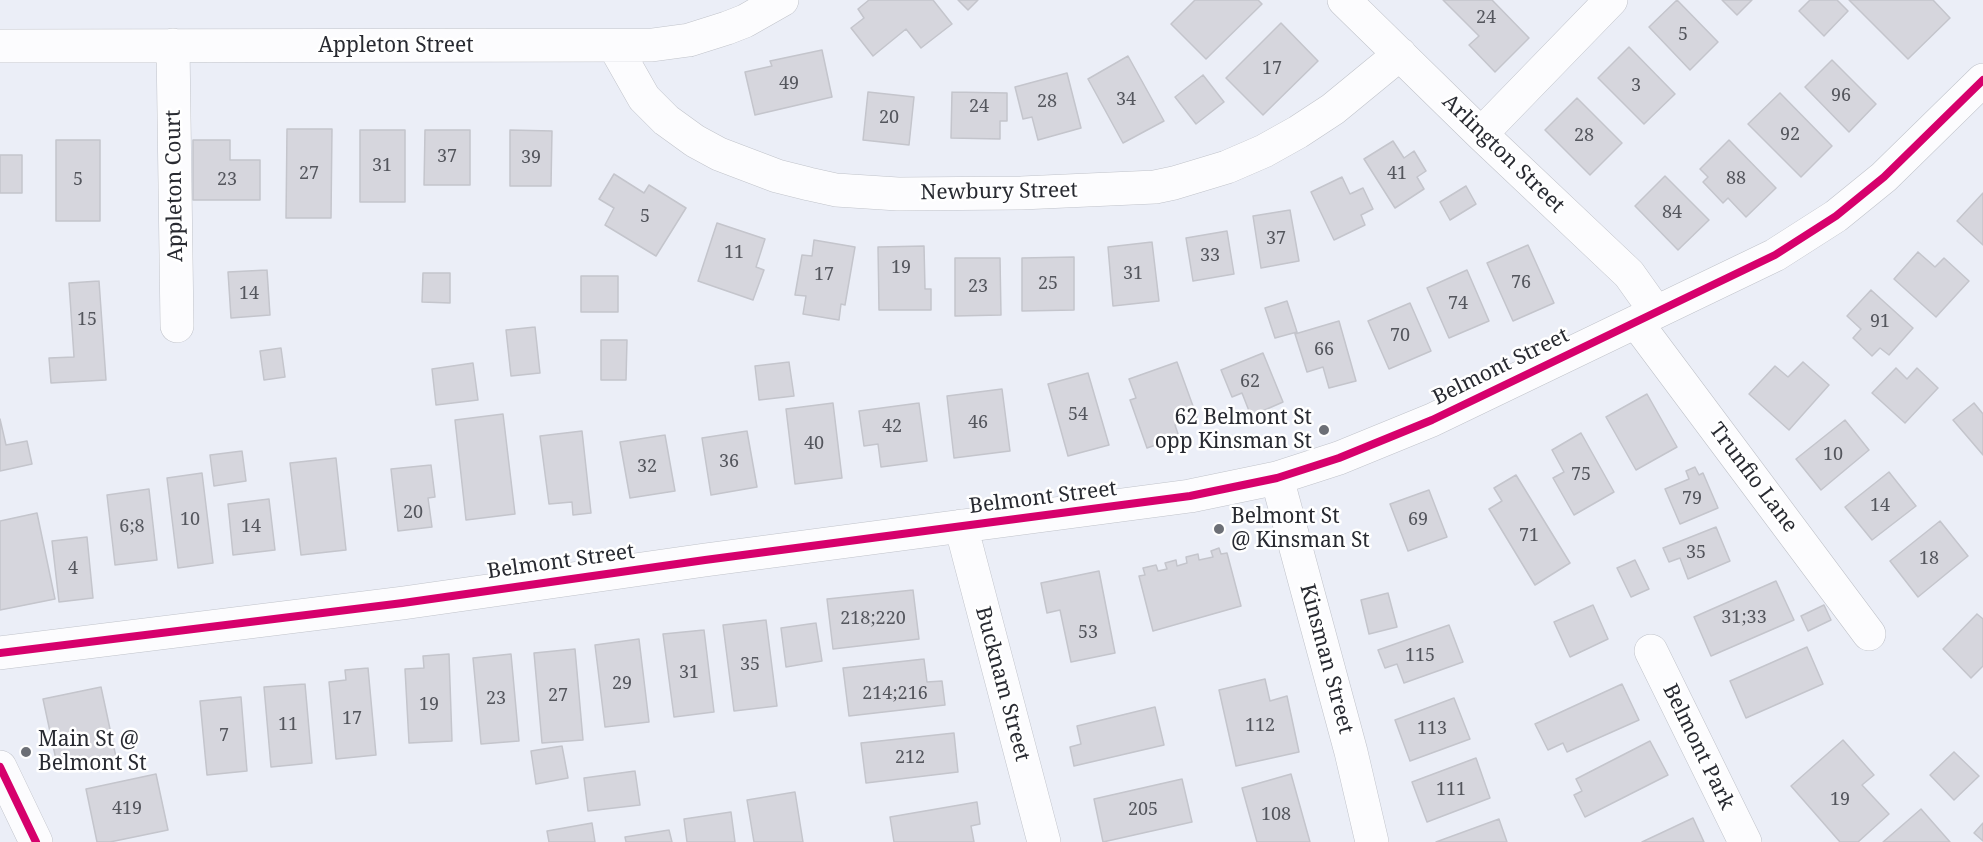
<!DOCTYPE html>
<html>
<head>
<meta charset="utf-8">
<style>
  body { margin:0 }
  canvas { display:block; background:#ebeef7 }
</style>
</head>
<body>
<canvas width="1983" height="842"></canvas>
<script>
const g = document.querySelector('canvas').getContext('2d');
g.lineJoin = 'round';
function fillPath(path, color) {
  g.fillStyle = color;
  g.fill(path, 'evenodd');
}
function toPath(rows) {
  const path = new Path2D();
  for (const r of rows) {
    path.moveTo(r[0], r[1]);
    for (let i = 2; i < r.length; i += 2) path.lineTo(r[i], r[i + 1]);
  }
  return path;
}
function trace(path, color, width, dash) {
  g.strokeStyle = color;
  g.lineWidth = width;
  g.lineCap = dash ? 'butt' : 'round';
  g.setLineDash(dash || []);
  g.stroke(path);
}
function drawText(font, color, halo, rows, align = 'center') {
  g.font = font + ' "Noto Serif",serif';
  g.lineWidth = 5;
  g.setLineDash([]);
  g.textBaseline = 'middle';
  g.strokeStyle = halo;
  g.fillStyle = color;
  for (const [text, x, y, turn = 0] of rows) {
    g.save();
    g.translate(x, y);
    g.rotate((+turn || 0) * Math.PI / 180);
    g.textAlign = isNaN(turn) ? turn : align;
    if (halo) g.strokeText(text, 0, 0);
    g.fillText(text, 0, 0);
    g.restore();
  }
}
const building = toPath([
  [869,0,933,0,952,24,921,48,906,29,873,56,851,28,864,18,858,9,869,0],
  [958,0,978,0,968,10,958,0],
  [1195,0,1258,0,1262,4,1206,59,1171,24,1195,0],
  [1443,0,1492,0,1529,38,1495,72,1469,45,1479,36,1443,0],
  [1677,0,1718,42,1690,70,1649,27,1677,0],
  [1722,0,1752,0,1737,15,1722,0],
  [1810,0,1837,0,1848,11,1824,36,1799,11,1810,0],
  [1849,0,1933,0,1950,18,1908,59,1849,0],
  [1281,23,1318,61,1263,115,1226,78,1281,23],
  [1629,47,1675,94,1644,124,1598,78,1629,47],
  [822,50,832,97,755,115,745,72,772,66,770,61,822,50],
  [1128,56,1164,121,1123,143,1088,79,1128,56],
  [1832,60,1876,104,1849,132,1805,87,1832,60],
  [1067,73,1081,128,1038,140,1032,117,1023,119,1015,87,1067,73],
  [1203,75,1224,102,1196,124,1175,97,1203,75],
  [868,92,914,97,909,145,863,140,868,92],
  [952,92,1007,93,1007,121,1000,121,1000,139,951,138,952,92],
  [1780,93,1832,146,1801,177,1748,124,1780,93],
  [1577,98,1622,143,1590,175,1545,130,1577,98],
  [287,129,332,129,331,218,286,218,287,129],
  [360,130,405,130,405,202,360,202,360,130],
  [425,130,470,130,470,185,424,185,425,130],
  [510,130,552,131,551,186,510,186,510,130],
  [56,140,100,140,100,221,56,221,56,140],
  [193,140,230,140,230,160,260,160,260,200,193,200,193,140],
  [1729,140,1776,188,1746,217,1728,198,1723,203,1703,182,1708,177,1700,169,1729,140],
  [1393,141,1404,158,1414,151,1426,171,1417,177,1424,189,1395,208,1364,159,1393,141],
  [0,155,22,155,22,193,0,193,0,155],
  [614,174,644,193,649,185,686,208,656,256,605,225,614,208,599,199,614,174],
  [1665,176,1709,220,1678,250,1635,206,1665,176],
  [1342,177,1350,194,1363,188,1373,209,1361,215,1365,225,1334,240,1311,192,1342,177],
  [1466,186,1476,204,1450,220,1440,202,1466,186],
  [1983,193,1983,245,1957,221,1983,193],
  [1290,210,1299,261,1261,268,1253,216,1290,210],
  [717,223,765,239,756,267,764,270,753,300,698,281,717,223],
  [1227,231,1234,274,1193,281,1186,238,1227,231],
  [814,240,855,247,845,305,841,304,839,320,803,314,806,296,795,295,802,255,812,256,814,240],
  [1152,242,1159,301,1113,306,1108,247,1152,242],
  [1528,245,1554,303,1513,321,1487,263,1528,245],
  [924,246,925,289,931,289,931,310,879,310,878,247,924,246],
  [1918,252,1935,267,1944,258,1969,281,1936,317,1894,279,1918,252],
  [1074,257,1074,310,1022,311,1022,258,1074,257],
  [955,258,1000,258,1001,315,955,316,955,258],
  [267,270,270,315,231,318,228,272,267,270],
  [1467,270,1489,321,1449,338,1427,288,1467,270],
  [423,273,450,273,450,303,422,302,423,273],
  [581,276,618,276,618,312,581,312,581,276],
  [99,281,106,380,51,383,49,358,74,357,69,283,99,281],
  [1871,290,1913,328,1889,355,1880,348,1872,356,1853,338,1861,329,1847,316,1871,290],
  [1287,301,1297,332,1275,338,1265,308,1287,301],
  [1410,303,1431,351,1389,369,1368,321,1410,303],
  [1339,321,1356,381,1329,388,1323,367,1307,372,1295,334,1339,321],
  [535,327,540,373,511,376,506,330,535,327],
  [601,340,627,340,626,380,601,380,601,340],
  [281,348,285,377,264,380,260,351,281,348],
  [1263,353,1283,402,1251,416,1242,393,1232,397,1221,370,1263,353],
  [789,362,794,396,759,400,755,366,789,362],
  [1177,362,1197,417,1175,425,1179,437,1147,448,1130,400,1136,398,1129,379,1177,362],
  [1803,362,1829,385,1789,430,1749,394,1775,366,1788,377,1803,362],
  [473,363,478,400,436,405,432,369,473,363],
  [1896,368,1907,379,1917,368,1938,388,1905,423,1872,393,1896,368],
  [1088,373,1109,445,1068,456,1048,384,1088,373],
  [1002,389,1010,451,954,458,947,396,1002,389],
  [1647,394,1677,447,1636,470,1606,417,1647,394],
  [833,403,842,478,795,484,786,409,833,403],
  [919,403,927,461,881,467,878,444,864,446,859,411,919,403],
  [1974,403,1983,414,1983,455,1953,420,1974,403],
  [503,414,515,514,466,520,455,420,503,414],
  [0,419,6,445,27,441,32,464,0,471,0,419],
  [1845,420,1869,450,1821,490,1796,459,1845,420],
  [582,431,591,513,573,515,572,502,549,504,540,436,582,431],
  [747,431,757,487,711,495,702,438,747,431],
  [1581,433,1614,492,1574,515,1553,478,1564,472,1552,450,1581,433],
  [665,435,675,491,630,498,620,442,665,435],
  [242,451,246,481,214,486,210,455,242,451],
  [336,458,346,550,301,555,290,463,336,458],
  [431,465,435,497,428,498,432,527,398,531,391,469,431,465],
  [1695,467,1699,475,1703,473,1718,508,1680,524,1665,489,1689,479,1686,471,1695,467],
  [1889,472,1916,506,1872,540,1845,507,1889,472],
  [202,473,213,563,178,568,167,478,202,473],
  [1516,475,1570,563,1535,585,1489,509,1502,501,1494,488,1516,475],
  [149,489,157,560,115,565,107,495,149,489],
  [1429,490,1447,537,1408,551,1390,504,1429,490],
  [269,499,275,550,233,555,228,504,269,499],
  [37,513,55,599,0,610,0,521,37,513],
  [1940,521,1968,556,1918,597,1890,561,1940,521],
  [1716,527,1730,561,1688,579,1680,558,1669,562,1663,548,1716,527],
  [87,537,93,598,59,602,52,541,87,537],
  [1219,548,1221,554,1227,553,1241,606,1153,631,1139,576,1145,575,1143,568,1156,565,1158,571,1167,569,1165,563,1176,560,1177,566,1187,563,1186,557,1198,554,1199,560,1213,557,1211,551,1219,548],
  [1635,560,1649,589,1631,597,1617,568,1635,560],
  [1099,571,1115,653,1071,662,1060,610,1047,613,1041,583,1099,571],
  [1776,581,1794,620,1711,656,1694,617,1776,581],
  [913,590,919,639,833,649,827,599,913,590],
  [1388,593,1397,627,1369,634,1361,600,1388,593],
  [1593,605,1608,639,1570,657,1554,622,1593,605],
  [1824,605,1831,620,1808,631,1801,616,1824,605],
  [1977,614,1983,619,1983,666,1971,678,1943,649,1977,614],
  [766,620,777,706,734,711,723,625,766,620],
  [816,623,822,661,786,667,781,628,816,623],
  [1449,625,1463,662,1404,683,1397,664,1385,668,1378,650,1449,625],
  [704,630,714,712,674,717,663,634,704,630],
  [639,639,649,722,605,727,595,645,639,639],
  [1807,647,1823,684,1746,718,1730,681,1807,647],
  [575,649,583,740,542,743,534,653,575,649],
  [449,654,452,741,409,743,405,669,424,668,423,656,449,654],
  [511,654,519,741,481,744,473,658,511,654],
  [924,659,927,682,942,681,945,705,849,716,843,668,924,659],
  [368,668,376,755,336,759,329,682,346,680,345,670,368,668],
  [1265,679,1270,701,1287,696,1299,752,1236,766,1219,690,1265,679],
  [305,684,312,763,271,767,264,687,305,684],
  [1622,684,1639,720,1567,752,1563,743,1548,750,1535,724,1622,684],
  [101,687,116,757,58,769,43,699,101,687],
  [241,697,247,771,207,775,200,701,241,697],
  [1454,698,1470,739,1410,761,1395,720,1454,698],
  [1155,707,1164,745,1074,766,1070,747,1081,744,1077,726,1155,707],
  [954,733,958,772,866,783,861,743,954,733],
  [1843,740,1874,775,1862,785,1889,814,1858,842,1840,842,1791,786,1843,740],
  [1650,741,1668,775,1585,817,1574,795,1582,791,1576,779,1650,741],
  [562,746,568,778,536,784,531,751,562,746],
  [1954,752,1979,776,1954,800,1930,775,1954,752],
  [1476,758,1490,798,1427,822,1412,782,1476,758],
  [635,771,640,805,588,811,584,778,635,771],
  [156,774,168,830,110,842,97,842,86,789,156,774],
  [1291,774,1310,842,1257,842,1242,788,1291,774],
  [1182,779,1192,822,1103,842,1094,799,1182,779],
  [795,792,803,842,754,842,747,800,795,792],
  [977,802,980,824,971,826,974,842,894,842,890,817,977,802],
  [1921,809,1950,842,1883,842,1921,809],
  [731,812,735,842,687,842,684,819,731,812],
  [1693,818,1704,842,1642,842,1693,818],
  [1499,819,1507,842,1436,842,1499,819],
  [592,823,595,842,549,842,547,831,592,823],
  [1983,823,1983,841,1974,833,1983,823],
  [669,830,672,842,626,842,625,837,669,830]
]);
fillPath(building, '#d6d6dd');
trace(building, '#c4c5cc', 1.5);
const minor = toPath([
  [1344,0,1481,134,1629,274,1656,312],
  [173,45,177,326],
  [0,46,652,45,689,40,727,28,745,21,782,0],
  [615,47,644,98,666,120,695,141,719,154,777,176,809,184,836,190,898,194,1021,193,1155,187,1174,183,1227,167,1264,151,1298,132,1333,109,1400,54],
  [1481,134,1611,0],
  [1636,322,1869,634],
  [1277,478,1351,752,1372,842],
  [961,526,1044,842],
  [1651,651,1745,842],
  [0,653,403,603,705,560,1190,496,1277,478,1339,458,1432,420,1775,255,1836,216,1884,177,1983,80]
]);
const major = toPath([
  [0,767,36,842]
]);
trace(minor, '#c0c3ca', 34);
trace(major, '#c0c3ca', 34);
trace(minor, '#fcfcfe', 33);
trace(major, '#fcfcfe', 33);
trace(toPath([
  [0,653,403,603,705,560,1190,496,1277,478,1339,458,1432,420,1775,255,1836,216,1884,177,1983,80],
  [0,767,36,842]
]), '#d6006c', 8);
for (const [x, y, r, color] of [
  [1324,430,6,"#6c6f76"],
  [1219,529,6,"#6c6f76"],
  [26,752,6,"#6c6f76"]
]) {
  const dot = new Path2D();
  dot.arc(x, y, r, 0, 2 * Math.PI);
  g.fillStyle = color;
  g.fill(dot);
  trace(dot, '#fff', 2);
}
drawText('18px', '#54565d', null, [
  ["24",1486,18],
  ["5",1683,35],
  ["17",1272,69],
  ["49",789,84],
  ["3",1636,86],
  ["96",1841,96],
  ["34",1126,100],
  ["28",1047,102],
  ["24",979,107],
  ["20",889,118],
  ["92",1790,135],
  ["28",1584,136],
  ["37",447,157],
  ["39",531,158],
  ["31",382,166],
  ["27",309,174],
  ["41",1397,174],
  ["88",1736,179],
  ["5",78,180],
  ["23",227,180],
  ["84",1672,213],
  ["5",645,217],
  ["37",1276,239],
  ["11",734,253],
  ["33",1210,256],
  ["19",901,268],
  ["31",1133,274],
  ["17",824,275],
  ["76",1521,283],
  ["25",1048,284],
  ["23",978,287],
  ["14",249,294],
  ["74",1458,304],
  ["15",87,320],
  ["91",1880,322],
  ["70",1400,336],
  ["66",1324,350],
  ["62",1250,382],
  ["54",1078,415],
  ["46",978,423],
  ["42",892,427],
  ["40",814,444],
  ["10",1833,455],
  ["36",729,462],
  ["32",647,467],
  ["75",1581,475],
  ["79",1692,499],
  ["14",1880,506],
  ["20",413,513],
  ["10",190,520],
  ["69",1418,520],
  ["6;8",132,527],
  ["14",251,527],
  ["71",1529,536],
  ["35",1696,553],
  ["18",1929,559],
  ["4",73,569],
  ["31;33",1744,618],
  ["218;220",873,619],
  ["53",1088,633],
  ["115",1420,656],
  ["35",750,665],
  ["31",689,673],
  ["29",622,684],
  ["214;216",895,694],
  ["27",558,696],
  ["23",496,699],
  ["19",429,705],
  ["17",352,719],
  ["11",288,725],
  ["112",1260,726],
  ["113",1432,729],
  ["7",224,736],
  ["212",910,758],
  ["111",1451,790],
  ["19",1840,800],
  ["419",127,809],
  ["205",1143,810],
  ["108",1276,815]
]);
drawText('21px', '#282a31', '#fff', [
  ["Appleton Street",396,46],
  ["Arlington Street",1503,154,44],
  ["Appleton Court",175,186,-91],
  ["Newbury Street",999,192,-1],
  ["Belmont Street",1501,367,-26],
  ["Trunfio Lane",1753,478,53],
  ["Belmont Street",1043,498,-7],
  ["Belmont Street",561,562,-8],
  ["Kinsman Street",1326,659,75],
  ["Bucknam Street",1002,684,75],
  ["Belmont Park",1698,747,64]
]);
drawText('21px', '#282a31', '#fff', [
  ["62 Belmont St",1312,418,"right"],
  ["opp Kinsman St",1312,442,"right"],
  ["Belmont St",1231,517],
  ["@ Kinsman St",1231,541],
  ["Main St @",38,740],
  ["Belmont St",38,764]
], 'left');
</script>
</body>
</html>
